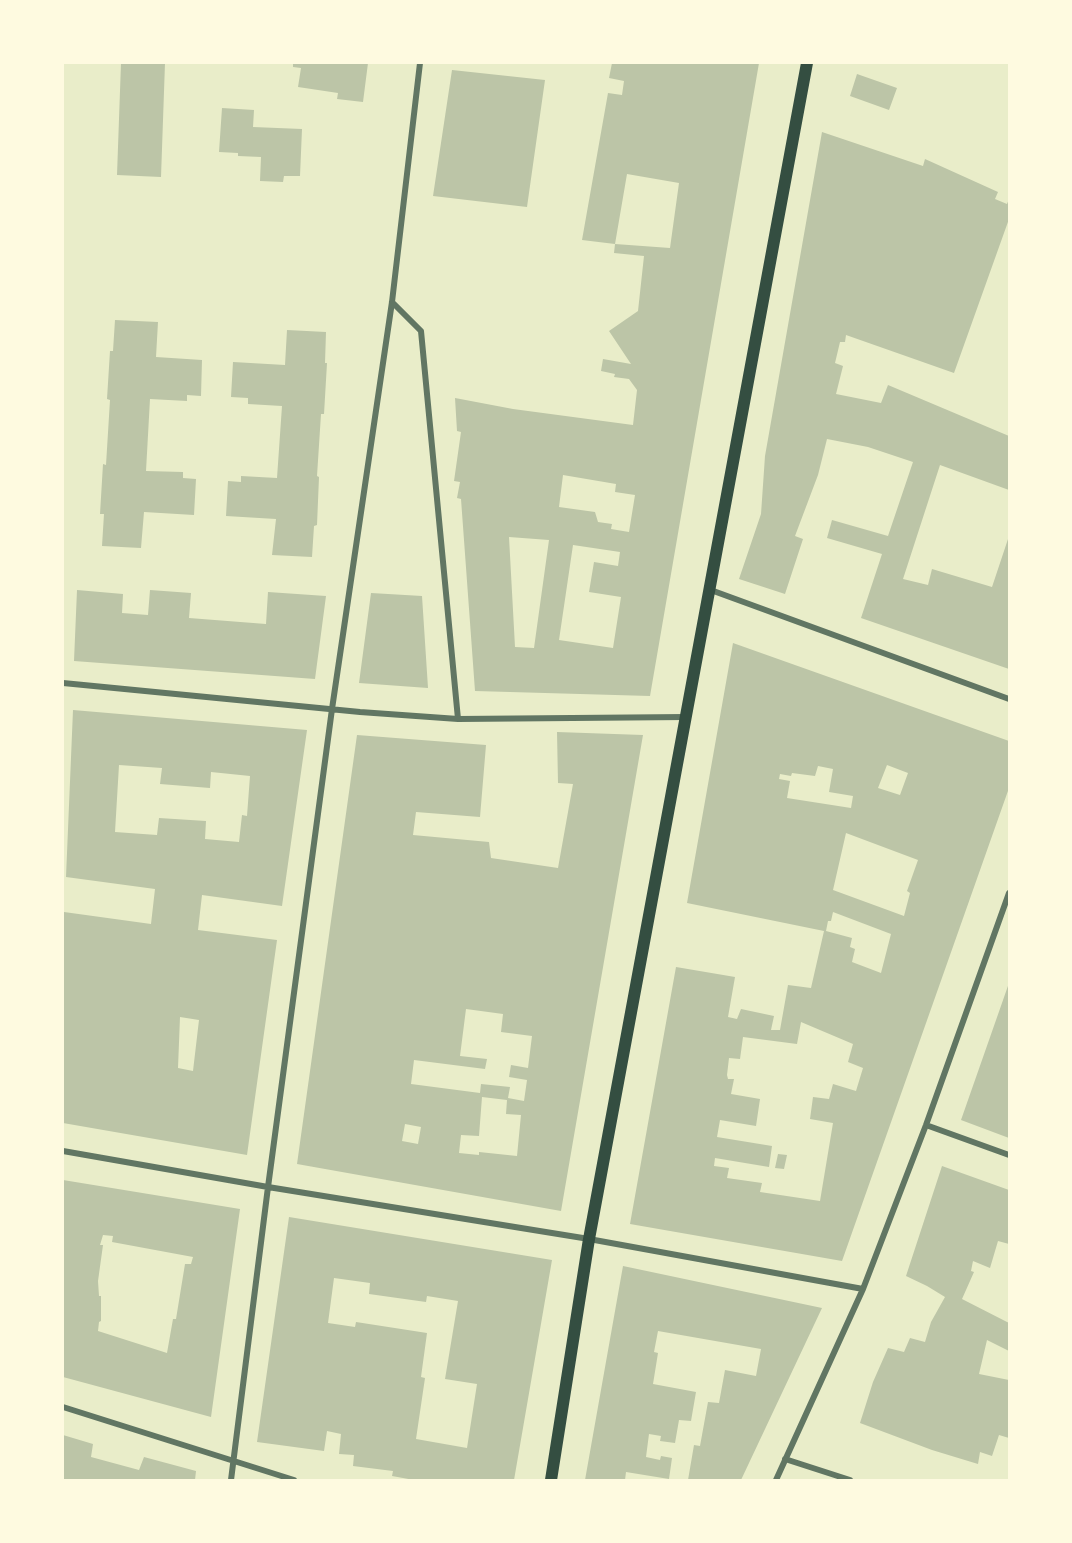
<!DOCTYPE html>
<html>
<head>
<meta charset="utf-8">
<style>
  body { margin:0 }
  #map { position:relative; width:1072px; height:1543px; overflow:hidden; background:#e9edc9; font-family:"Public Sans",sans-serif }
  canvas { display:block }
  .frame { position:absolute; inset:0; border:64px solid #fefae0; pointer-events:none }
</style>
</head>
<body>
<div id="map">
<canvas width="1072" height="1543"></canvas>
<div class="frame"></div>
</div>
<script>
const g = document.querySelector('canvas').getContext('2d');
g.lineJoin = 'round';
function fillPath(path, color) {
  g.fillStyle = color;
  g.fill(path, 'evenodd');
}
function toPath(rows) {
  const path = new Path2D();
  for (const r of rows) {
    path.moveTo(r[0], r[1]);
    for (let i = 2; i < r.length; i += 2) path.lineTo(r[i], r[i + 1]);
  }
  return path;
}
function trace(path, color, width, dash) {
  g.strokeStyle = color;
  g.lineWidth = width;
  g.lineCap = dash ? 'butt' : 'round';
  g.setLineDash(dash || []);
  g.stroke(path);
}
fillPath(toPath([
  [121,63,165,63,161,177,117,175],
  [293,63,368,63,363,102,337,99,338,93,298,87,301,68,293,67],
  [612,63,759,63,650,696,475,691,461,499,457,498,460,482,454,481,461,432,457,431,455,398,513,409,633,425,637,390,629,379,614,377,615,374,601,371,603,359,631,364,609,331,638,311,644,256,614,253,615,244,582,240,608,93,622,95,624,81,609,78],
  [627,174,679,183,670,248,615,244],
  [563,475,616,484,615,492,635,495,629,532,611,529,612,524,598,522,595,512,559,507],
  [509,537,549,540,534,648,515,647],
  [573,545,620,552,618,566,594,562,589,592,621,597,613,648,559,640],
  [452,70,545,80,527,207,433,196],
  [857,74,897,88,889,110,850,96],
  [222,108,254,110,253,127,302,129,300,176,284,176,283,182,260,181,261,157,238,156,238,153,219,152],
  [822,132,923,166,925,159,998,192,995,199,1007,204,1009,199,1009,219,954,373,846,335,845,342,840,342,835,363,843,366,836,394,881,403,888,385,1009,436,1009,490,940,465,903,579,928,585,932,569,992,587,1009,536,1009,669,861,618,882,554,827,538,832,520,888,536,913,462,868,447,827,439,818,475,795,536,803,539,785,594,739,579,761,514,765,456],
  [115,320,158,322,156,357,202,360,201,396,187,395,187,401,150,399,146,471,183,472,183,478,196,479,194,515,144,512,141,548,102,546,104,514,100,514,103,464,106,465,110,400,107,399,110,351,113,351],
  [287,330,326,332,325,363,327,363,324,414,321,414,317,476,319,477,317,525,314,526,312,557,272,555,276,519,226,516,228,481,241,482,241,476,277,478,282,406,248,404,248,398,231,397,233,362,285,365],
  [77,590,123,594,122,613,148,615,150,590,191,593,189,618,266,624,268,592,326,596,315,679,74,661],
  [371,593,422,596,428,688,359,683],
  [733,643,1009,741,1009,788,842,1261,630,1224,676,967,735,977,728,1017,737,1019,741,1009,774,1016,771,1030,780,1030,788,985,811,988,824,931,687,903],
  [887,765,908,773,900,795,878,788],
  [818,766,833,769,829,792,853,796,851,808,787,798,790,781,779,779,780,774,791,776,792,773,815,776],
  [846,833,918,860,907,891,910,893,904,916,833,890],
  [833,912,891,934,881,973,852,962,855,949,850,947,852,938,826,931,828,921,831,921],
  [801,1022,853,1044,848,1062,863,1068,856,1091,833,1084,829,1099,813,1097,810,1119,833,1123,820,1201,760,1192,762,1183,727,1178,729,1168,714,1166,715,1158,769,1167,772,1146,717,1137,720,1120,756,1126,760,1099,731,1094,734,1079,728,1079,727,1075,729,1058,740,1059,743,1037,797,1044],
  [73,710,307,730,282,906,202,895,198,930,277,940,247,1155,63,1123,64,912,151,924,155,889,66,877],
  [119,765,162,768,160,784,210,788,211,772,250,776,247,816,242,815,239,842,205,839,206,821,159,818,157,835,115,832],
  [180,1017,199,1020,193,1071,178,1068],
  [557,732,643,735,561,1211,297,1164,357,735,486,745,480,817,416,812,413,835,489,842,491,858,558,868,573,784,558,783],
  [466,1009,503,1014,501,1032,532,1036,528,1068,511,1065,509,1077,527,1080,524,1101,508,1098,510,1087,481,1084,480,1093,411,1084,414,1060,485,1069,487,1059,460,1056],
  [482,1097,507,1100,506,1114,521,1115,517,1156,479,1152,479,1155,459,1153,461,1135,479,1136],
  [405,1124,421,1127,418,1144,402,1141],
  [1009,983,1009,1138,961,1120],
  [778,1154,787,1155,784,1169,775,1168],
  [942,1166,1009,1190,1009,1244,998,1241,990,1268,973,1261,971,1271,974,1272,962,1299,1009,1323,1009,1351,987,1340,979,1374,1009,1380,1009,1438,999,1435,992,1456,980,1452,978,1464,932,1450,860,1423,873,1382,888,1348,904,1352,910,1338,925,1342,931,1322,945,1297,927,1286,906,1276],
  [63,1180,240,1209,211,1417,63,1377],
  [103,1235,113,1236,112,1242,193,1257,191,1264,185,1264,176,1319,173,1319,167,1353,98,1331,99,1322,101,1321,101,1296,99,1296,98,1281,103,1245,100,1245],
  [289,1217,552,1260,514,1480,414,1480,392,1476,393,1471,353,1466,354,1455,339,1454,341,1434,327,1431,324,1451,257,1442],
  [334,1278,370,1283,369,1294,426,1302,427,1296,458,1301,445,1379,477,1384,467,1448,416,1439,425,1378,421,1377,427,1333,356,1322,355,1327,328,1323],
  [623,1266,822,1308,741,1480,688,1480,694,1445,700,1446,708,1402,719,1403,725,1370,756,1376,761,1349,658,1331,654,1352,658,1353,653,1384,696,1392,691,1421,679,1420,675,1443,660,1441,661,1436,649,1434,646,1457,660,1460,661,1456,672,1458,669,1479,626,1472,625,1480,585,1480],
  [63,1435,93,1444,91,1457,139,1470,144,1457,196,1471,195,1480,63,1480]
]), '#bcc5a7');
trace(toPath([
  [392,302,421,331,458,719],
  [708,589,1009,699],
  [63,683,360,712,458,719,686,717],
  [926,1125,1009,1155],
  [63,1151,268,1187,589,1239,863,1289],
  [63,1407,294,1480],
  [785,1459,850,1480],
  [231,1480,268,1187,332,709,392,302,420,63],
  [776,1480,863,1289,926,1125,1009,893]
]), '#617663', 6);
trace(toPath([
  [551,1480,589,1239,807,63]
]), '#344e41', 12);
</script>
</body>
</html>
